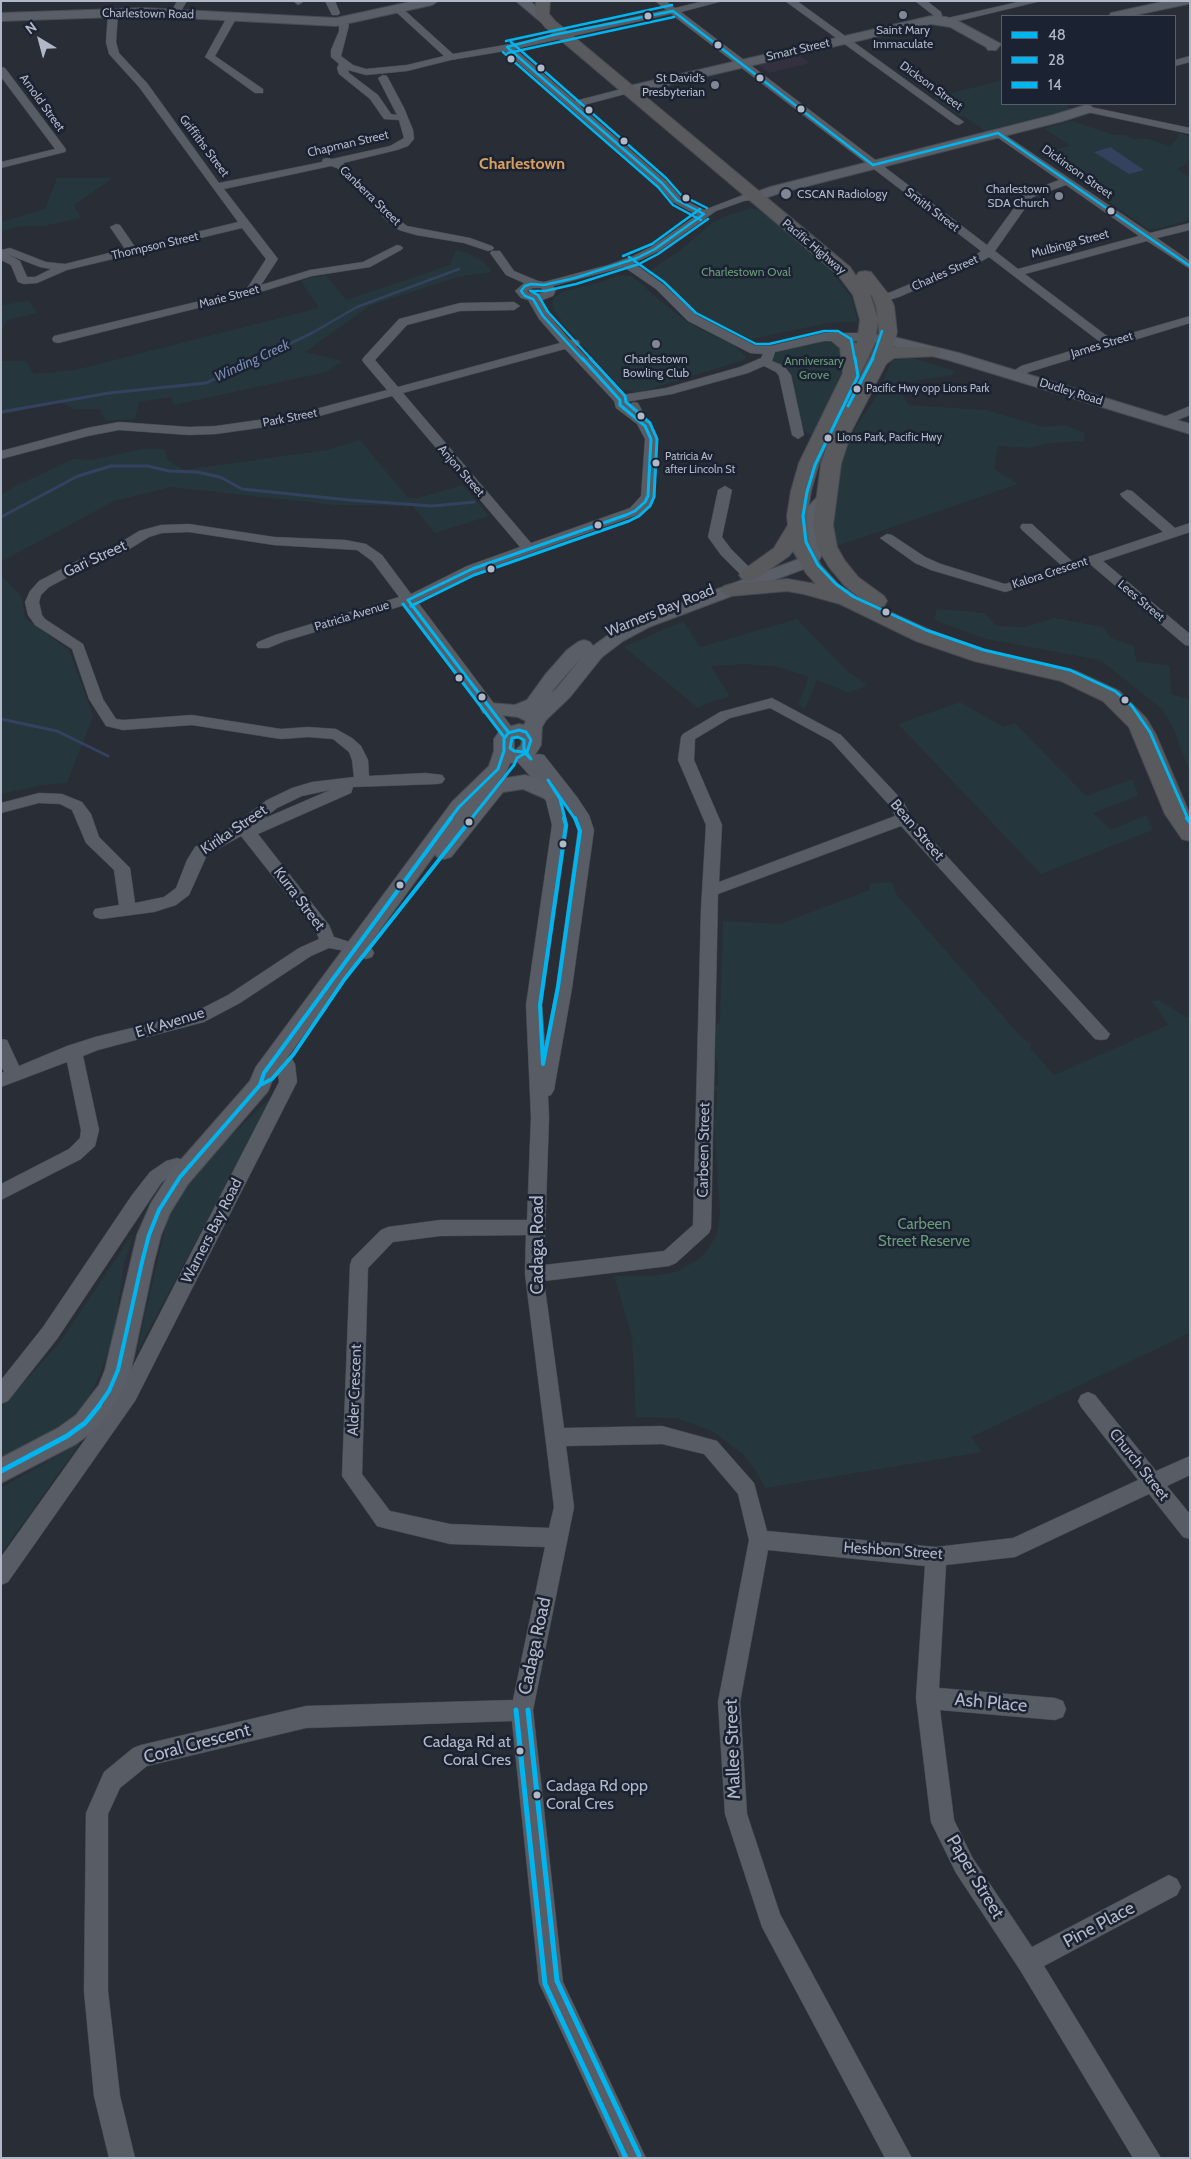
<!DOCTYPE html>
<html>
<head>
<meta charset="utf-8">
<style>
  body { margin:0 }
  #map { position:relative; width:1191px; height:2159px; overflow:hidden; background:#282d36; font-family:Cabin,sans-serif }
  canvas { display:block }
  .frame { position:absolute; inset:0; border:2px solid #b1b8c8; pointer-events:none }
  .legend { position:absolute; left:1001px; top:15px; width:175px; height:90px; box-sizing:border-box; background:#1b2231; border:1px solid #575e6d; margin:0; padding:6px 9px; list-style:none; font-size:15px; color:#b1b8c8 }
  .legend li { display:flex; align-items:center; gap:10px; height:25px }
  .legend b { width:25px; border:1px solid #575e6d }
  .north { position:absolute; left:15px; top:15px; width:50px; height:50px; -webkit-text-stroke:4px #1b2231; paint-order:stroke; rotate:323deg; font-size:14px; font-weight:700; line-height:20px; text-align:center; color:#b1b8c8 }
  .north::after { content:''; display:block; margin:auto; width:18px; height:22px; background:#b1b8c8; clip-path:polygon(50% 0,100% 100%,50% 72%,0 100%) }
</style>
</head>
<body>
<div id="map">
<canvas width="1191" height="2159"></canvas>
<div class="frame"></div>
<ul class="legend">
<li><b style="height:6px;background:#00b5ef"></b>48</li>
<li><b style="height:6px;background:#00b5ef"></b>28</li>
<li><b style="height:6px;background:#00b5ef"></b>14</li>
</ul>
<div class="north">N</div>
</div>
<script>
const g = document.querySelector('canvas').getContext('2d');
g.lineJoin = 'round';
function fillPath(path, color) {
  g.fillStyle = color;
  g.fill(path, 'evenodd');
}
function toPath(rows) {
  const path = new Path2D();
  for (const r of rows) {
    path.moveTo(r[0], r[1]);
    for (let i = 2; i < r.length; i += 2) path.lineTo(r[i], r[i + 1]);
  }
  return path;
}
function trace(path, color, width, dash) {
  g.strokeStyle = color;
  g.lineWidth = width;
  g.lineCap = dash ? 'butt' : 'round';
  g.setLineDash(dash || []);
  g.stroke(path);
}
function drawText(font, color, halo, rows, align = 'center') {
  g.font = font + ' Cabin,sans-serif';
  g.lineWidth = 5;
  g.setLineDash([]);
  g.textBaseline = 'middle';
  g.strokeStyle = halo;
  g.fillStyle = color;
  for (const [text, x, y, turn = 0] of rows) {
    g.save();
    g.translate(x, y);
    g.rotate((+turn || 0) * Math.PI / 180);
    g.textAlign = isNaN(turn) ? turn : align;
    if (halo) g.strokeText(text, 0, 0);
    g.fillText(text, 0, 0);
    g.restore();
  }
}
fillPath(toPath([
  [799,55,810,63,769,73,758,65]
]), '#33313f');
fillPath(toPath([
  [1002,80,1002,104,1065,104,1071,109,985,131,967,118,958,115,933,98],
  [1072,121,1114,135,1125,135,1132,139,1148,139,1170,146,1179,136,1177,133,1190,136,1190,157,1185,165,1177,169,1190,178,1190,220,1156,229,1148,229,1040,154,1070,146,1044,128],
  [57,178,113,178,74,205,81,218,44,226,22,226,1,231,1,222,45,209],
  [751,208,763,211,824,262,851,297,858,322,828,323,751,339,701,315,649,271,678,252,712,223,726,216],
  [456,250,467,253,483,261,492,272,458,277,371,305,305,352,343,361,326,372,174,405,171,397,139,402,135,419,106,421,100,409,74,409,60,402,1,415,1,361,26,361,34,374,75,370,319,308,301,281,313,277,327,276,346,300,450,265],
  [618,275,631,276,642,284,653,295,690,324,733,345,746,356,744,360,637,393,622,389,560,321,562,320,556,314,552,304,555,297,562,292,601,282],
  [29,301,37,313,7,320,1,332,1,305],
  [828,340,839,343,845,366,838,380,832,398,815,434,813,435,807,433,802,428,790,373,785,367,775,362,773,356,777,351],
  [913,358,955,371,952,375,895,384,909,405,986,410,1044,427,1065,425,1084,433,1084,441,1051,443,1028,448,998,446,994,469,1018,484,837,546,832,516,840,461,856,427,876,397,892,360],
  [360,440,408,498,418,498,463,485,489,516,435,533,413,506,335,505,171,487,114,501,1,562,1,495,15,486,74,459,91,460,142,449,164,449,168,460,184,470,327,450],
  [1,575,22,597,25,618,69,650,93,716,67,783,43,785,1,794],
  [937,609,985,613,996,626,1025,627,1054,618,1103,627,1111,638,1134,646,1136,661,1170,666,1171,694,1190,699,1190,773,1173,728,1162,709,1100,660,986,639,934,620],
  [797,619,848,672,867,685,849,693,817,680,805,709,798,705,809,677,779,667,747,664,711,666,730,697,710,702,698,708,624,647,683,621,700,647],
  [960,702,1003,727,1015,723,1086,796,1133,779,1138,796,1093,813,1111,830,1146,815,1153,830,1041,874,898,724],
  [892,882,897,895,1023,1039,1031,1043,1030,1048,1054,1075,1134,1040,1134,1038,1138,1038,1168,1025,1152,1001,1159,1000,1186,1017,1190,1016,1190,1333,971,1437,982,1452,765,1488,754,1468,743,1454,712,1431,676,1418,636,1417,632,1337,614,1276,652,1276,676,1272,699,1259,707,1251,717,1234,720,1214,714,1123,717,1092,712,1086,718,1086,718,1061,716,1060,716,1025,720,1022,723,921,780,924,822,908,823,906,825,907,870,890,869,884],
  [274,1094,136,1354,168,1216,200,1166],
  [134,1232,124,1264,113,1342,85,1409,43,1440,1,1462,1,1408,60,1342],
  [81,1442,1,1554,1,1488]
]), '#25373c');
fillPath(toPath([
  [1111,147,1113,149,1144,170,1129,174,1094,152]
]), '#344260');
trace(toPath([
  [256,360,312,333,357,307,459,269]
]), '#344260', 2.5);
trace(toPath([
  [1,412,109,393,206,383,258,358],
  [1,517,78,476,111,466,148,466,169,471,197,472,220,477,242,489,349,500,432,506,474,502],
  [1,719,57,731,108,756]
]), '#344260', 3);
const minor = toPath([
  [177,1,187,1,178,16,172,16,170,14,177,1],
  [293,1,303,1,303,2,298,5,293,1],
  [325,1,335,1,340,13,338,15,332,15,325,1],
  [655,1,666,1,675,8,704,1,723,1,681,12,987,245,1025,193,1059,180,994,135,993,133,994,131,998,130,1150,233,1190,223,1190,230,1157,238,1190,261,1190,269,1147,241,1025,274,1111,339,1190,316,1190,323,1029,372,1020,378,1012,378,1010,375,1012,372,1021,366,1100,342,989,257,980,262,899,297,882,302,878,300,876,298,878,296,891,292,972,258,981,251,671,14,515,49,575,101,629,87,633,88,633,92,580,106,666,181,681,198,704,210,743,195,756,194,761,197,760,199,744,201,716,211,659,251,634,263,664,285,696,315,756,346,770,346,824,333,867,333,890,337,892,340,886,344,867,341,824,341,775,352,772,361,784,366,791,375,804,435,798,439,792,435,779,376,776,372,764,366,748,373,672,394,626,402,628,405,634,402,638,403,657,439,655,496,650,505,640,514,477,572,417,601,514,730,516,733,514,736,504,736,405,605,285,641,268,648,258,648,256,645,258,642,275,635,399,597,372,561,357,550,274,545,189,532,162,533,149,537,123,553,87,567,49,587,41,595,39,602,42,615,45,619,83,644,103,699,116,719,123,720,192,715,281,729,308,727,336,729,352,738,361,746,368,760,369,776,425,773,442,775,445,779,442,783,437,784,353,787,351,793,258,834,329,925,334,937,372,949,374,953,372,957,366,959,340,950,329,948,311,956,240,1003,204,1022,98,1050,83,1056,99,1130,95,1146,81,1159,1,1200,1,1184,69,1149,80,1138,81,1130,67,1062,1,1087,1,1073,4,1072,1,1066,1,1039,7,1040,19,1066,67,1046,95,1037,193,1013,228,995,299,948,319,939,316,931,241,836,207,855,189,895,176,905,154,912,101,919,95,917,93,913,95,909,119,905,114,870,86,843,72,810,60,804,39,803,1,813,1,803,39,793,62,794,82,802,91,814,99,837,130,868,135,903,164,897,176,888,187,860,195,847,227,830,267,800,292,788,312,782,354,777,352,760,349,752,333,739,308,737,281,739,192,725,123,730,106,726,89,699,72,649,35,625,28,615,25,602,30,591,39,581,77,561,113,547,139,531,161,525,189,524,274,537,345,540,366,544,382,555,411,594,467,566,520,547,392,396,294,423,216,434,189,435,119,430,88,436,1,459,1,451,87,428,119,422,189,427,216,426,293,415,387,390,364,363,362,360,364,357,399,319,460,303,514,302,520,306,514,310,460,311,407,325,375,360,398,387,560,343,539,319,528,300,521,298,515,291,524,283,506,275,490,253,492,251,500,251,514,271,538,281,544,282,608,265,633,256,651,247,697,215,673,202,658,185,505,51,451,60,407,71,366,75,348,70,349,73,378,95,391,114,397,115,378,78,383,75,387,76,404,108,413,130,414,139,408,146,397,150,343,163,394,216,407,226,470,238,492,246,494,248,492,250,488,251,464,243,416,235,399,230,386,220,337,168,331,166,224,189,278,259,261,285,310,270,363,262,397,245,401,246,403,248,401,250,370,267,312,276,254,294,58,343,54,342,52,339,54,336,246,290,266,259,242,228,67,270,37,283,24,284,18,282,11,265,1,260,1,250,10,248,46,262,65,264,125,249,110,227,116,224,120,225,135,247,238,222,139,87,109,54,106,42,108,13,113,10,118,13,116,42,119,53,147,83,219,183,322,162,323,159,327,158,332,159,390,146,404,138,399,120,384,119,370,99,339,74,337,68,339,64,331,57,331,50,339,31,339,26,335,22,337,20,343,20,349,25,341,56,353,65,366,69,407,65,444,56,395,11,395,7,398,6,401,7,453,54,516,43,666,10,655,1],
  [1066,185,1139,236,1018,269,995,251,1033,197,1066,185],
  [9,255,40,267,51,269,35,277,27,277,20,261,9,255],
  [624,267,656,289,688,321,750,353,763,354,761,358,740,367,666,388,622,395,576,346,580,343,578,340,570,340,548,314,540,301,553,296,556,290,553,286,624,267],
  [533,288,541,288,544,292,537,294,529,293,527,291,533,288],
  [565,349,614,401,616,408,637,424,645,439,641,496,630,508,531,543,403,393,565,349],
  [330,790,263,819,277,808,302,796,330,790],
  [785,1,797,1,964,122,959,125,955,124,785,1],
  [915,1,927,1,941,12,943,19,1022,1,1041,1,946,24,935,22,933,15,915,1],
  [232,14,237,17,215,56,263,89,263,93,255,93,205,57,227,17,232,14],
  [1190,56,1190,62,1175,66,1175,60,1190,56],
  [1,67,5,68,65,148,66,150,65,152,1,168,1,162,55,149,1,77,1,67],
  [1086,106,1190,128,1190,134,1082,111,1081,109,1086,106],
  [1190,406,1190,415,1165,425,1159,421,1161,418,1190,406],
  [725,486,732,490,722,537,731,549,754,572,756,575,754,578,744,578,721,555,708,537,718,490,725,486],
  [1127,490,1132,491,1175,528,1190,523,1190,532,1103,561,1190,634,1190,646,1185,645,1091,565,1005,592,931,570,915,563,880,538,887,534,892,535,925,557,941,564,1005,584,1062,566,1022,530,1020,527,1022,524,1032,524,1073,562,1163,532,1122,497,1120,494,1127,490],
  [772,698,841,735,903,801,911,817,1110,1034,1107,1039,1101,1040,1095,1039,901,826,718,894,711,1228,709,1233,676,1263,669,1266,544,1281,564,1428,662,1426,717,1441,754,1483,767,1531,936,1547,1013,1538,1138,1480,1081,1407,1078,1401,1081,1395,1088,1392,1095,1395,1156,1471,1190,1456,1190,1475,1167,1486,1190,1514,1190,1539,1183,1537,1149,1494,1015,1557,946,1565,939,1688,1055,1698,1063,1701,1066,1709,1063,1717,1055,1720,940,1710,954,1820,972,1857,1032,1947,1161,1879,1169,1875,1177,1879,1181,1887,1177,1895,1044,1966,1161,2158,1133,2158,1020,1970,956,1873,931,1822,916,1698,925,1566,768,1550,740,1702,747,1814,780,1914,912,2158,885,2158,762,1927,725,1814,718,1702,749,1540,738,1494,704,1454,662,1444,566,1446,574,1507,533,1710,563,1982,646,2158,620,2158,539,1983,512,1721,306,1728,147,1766,120,1788,108,1814,108,1991,120,2096,135,2158,109,2158,94,2096,84,1991,86,1813,104,1772,133,1748,141,1745,306,1706,513,1700,545,1547,450,1544,384,1528,377,1526,342,1476,350,1265,352,1259,381,1230,388,1227,440,1220,527,1220,531,1117,526,1005,552,825,546,801,530,776,513,757,516,753,521,752,526,753,531,759,534,755,539,754,544,755,577,797,589,815,594,830,572,988,554,1090,551,1095,548,1096,549,1117,544,1265,664,1251,693,1225,701,909,706,825,678,760,681,737,683,734,720,712,772,698],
  [770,708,831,741,891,807,895,816,719,882,722,825,694,760,695,739,730,718,770,708],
  [552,786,573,815,578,830,556,988,545,1045,542,1005,568,825,562,801,552,786],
  [526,1235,525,1274,554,1507,549,1528,450,1524,390,1511,362,1474,368,1268,393,1242,440,1236,526,1235],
  [286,1057,292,1059,295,1064,297,1082,135,1401,8,1582,1,1585,1,1557,121,1389,279,1082,277,1064,280,1059,286,1057],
  [177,1158,194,1163,197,1168,194,1173,188,1175,177,1172,162,1182,57,1339,8,1401,1,1404,1,1380,43,1327,132,1195,150,1172,166,1161,177,1158]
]);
const major = toPath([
  [414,1,438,1,432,5,336,26,144,16,1,21,1,13,144,8,336,18,414,1],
  [516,1,530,1,552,20,550,23,542,23,516,1],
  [1166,1,1190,2,1188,4,1131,16,1109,16,1111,13,1166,1],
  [931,16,946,17,958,21,1001,44,996,50,988,50,986,47,950,27,931,24,629,94,622,90,629,86,931,16],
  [1086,105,1091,106,1093,109,1091,112,1063,121,780,193,756,201,749,197,751,194,770,187,1053,115,1086,105],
  [886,335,959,353,1190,424,1190,434,948,360,881,343,878,340,881,337,886,335],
  [825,494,831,495,833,499,823,510,822,530,824,551,817,564,649,627,623,641,602,657,570,697,546,720,542,727,541,745,531,761,510,763,505,774,500,779,525,775,532,777,555,788,558,793,555,798,548,800,523,789,503,792,451,857,444,859,437,857,435,854,274,1076,268,1091,188,1184,170,1213,161,1235,154,1262,131,1370,118,1399,105,1418,94,1431,76,1444,1,1483,1,1458,58,1428,76,1415,99,1385,105,1370,137,1235,151,1203,172,1170,250,1081,256,1067,452,802,489,766,494,751,494,739,501,729,519,724,524,725,526,721,518,717,483,713,481,709,483,705,490,703,515,705,527,700,545,675,567,650,578,642,584,640,590,642,593,646,611,633,637,619,804,557,806,551,804,530,806,509,819,495,825,494],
  [582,657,556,689,551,693,559,683,582,657],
  [519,736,522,740,521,745,516,750,514,749,514,739,519,736]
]);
const highway = toPath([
  [536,1,550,1,549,14,555,21,850,267,856,276,859,272,865,271,871,272,889,295,894,306,897,332,893,347,938,348,941,352,938,356,894,358,886,364,852,430,841,464,833,525,837,547,845,561,858,577,884,596,887,601,884,606,879,607,932,631,988,651,1076,671,1119,691,1146,718,1156,735,1190,815,1190,841,1182,839,1165,814,1129,727,1103,701,1061,681,974,661,916,641,840,604,804,594,787,591,731,596,724,594,721,590,724,586,731,584,787,579,816,584,806,573,793,551,789,556,756,579,749,581,742,579,739,575,742,571,774,548,788,525,787,516,791,491,799,463,843,373,840,348,827,337,830,333,836,332,850,337,856,344,857,343,860,320,853,295,838,275,545,27,535,14,536,1],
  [870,294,872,296,876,306,878,319,870,294],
  [878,321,879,332,876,346,845,406,875,343,878,321],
  [828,442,821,464,813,525,817,547,829,567,844,585,860,598,839,585,821,565,810,543,807,516,811,491,819,463,828,442]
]);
trace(minor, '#44484f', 1);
trace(major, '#454a53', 2);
trace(highway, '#454951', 2);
fillPath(minor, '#585c64');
fillPath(major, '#5a5e66');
fillPath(highway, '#585a5e');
trace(toPath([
  [673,11,873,165],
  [507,47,662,183,677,200,704,214],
  [507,47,553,35,673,11],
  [998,133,1190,266],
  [873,165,998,133],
  [583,360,543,316,533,299,525,296,521,291,525,286,531,284,544,285,575,278,637,258,655,249,704,214]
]), '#00b5ef', 2.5);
trace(toPath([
  [408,600,472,569,626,515,635,511,645,502,648,496,651,439,645,426,620,405,620,400,582,358],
  [408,600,509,733],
  [450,819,459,807,498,769,504,751,504,739,508,733,519,730,526,732,531,740,527,752,517,758,514,765,471,819]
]), '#00b5ef', 3);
trace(toPath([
  [451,818,264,1073,260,1085,272,1079,293,1055,344,980,472,818],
  [180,1177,260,1085],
  [180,1177,260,1085],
  [142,1262,149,1235,159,1210,180,1177],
  [118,1370,142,1262],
  [118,1370,142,1262],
  [98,1407,109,1391,118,1370]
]), '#00b5ef', 4);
trace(toPath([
  [67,1436,85,1423,99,1406],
  [1,1471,67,1436],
  [1,1471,67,1436]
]), '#00b5ef', 5);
trace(toPath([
  [503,52,658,187,673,205,701,220],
  [508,53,674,17],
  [592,360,548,312,538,295,530,291,545,291,576,284,639,264,658,254,708,219]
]), '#00b5ef', 2.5);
trace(toPath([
  [403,604,504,737],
  [411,606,474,575,629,521,639,516,650,506,654,497,657,439,650,423,626,402,625,396,590,358],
  [518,737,524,740,524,749,531,759,524,752,514,751,510,748,512,738,518,737],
  [565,819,560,799,548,780,575,819]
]), '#00b5ef', 3);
trace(toPath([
  [564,818,566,825,540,1005,543,1064,558,987,580,831,575,818]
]), '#00b5ef', 4);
trace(toPath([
  [516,1710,545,1984],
  [528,1710,557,1981,639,2155],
  [545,1984,626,2158]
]), '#00b5ef', 5);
trace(toPath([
  [506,41,672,5],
  [511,42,666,178,681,195,707,208],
  [623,256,652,244,700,209],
  [629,257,664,282,696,313,756,344,769,344,824,331,838,331,851,339,855,360],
  [872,360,882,331]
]), '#00b5ef', 2.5);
trace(toPath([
  [855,358,858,376,815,465,807,492,803,516,806,542,818,565,836,584,854,597,926,630,984,650,1070,670,1115,691,1132,706,1150,732,1188,819],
  [848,406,873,358]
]), '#00b5ef', 3);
trace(toPath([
  [1187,818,1190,822]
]), '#00b5ef', 4);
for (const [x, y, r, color] of [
  [903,15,5,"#818795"],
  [648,16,4.5,"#b1b8c8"],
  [718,45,4.5,"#b1b8c8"],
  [511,59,4.5,"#b1b8c8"],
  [541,68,4.5,"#b1b8c8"],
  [760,78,4.5,"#b1b8c8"],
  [715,85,5,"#818795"],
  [801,109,4.5,"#b1b8c8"],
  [589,110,4.5,"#b1b8c8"],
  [624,141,4.5,"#b1b8c8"],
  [786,194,6,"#818795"],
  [1059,196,5,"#818795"],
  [686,198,4.5,"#b1b8c8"],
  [1111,211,4.5,"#b1b8c8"],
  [656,344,5,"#818795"],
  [857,389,4.5,"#b1b8c8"],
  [641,416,4.5,"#b1b8c8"],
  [828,438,4.5,"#b1b8c8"],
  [656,463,4.5,"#b1b8c8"],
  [598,525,4.5,"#b1b8c8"],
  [491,569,4.5,"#b1b8c8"],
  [886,612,4.5,"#b1b8c8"],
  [459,678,4.5,"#b1b8c8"],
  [482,697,4.5,"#b1b8c8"],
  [1125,700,4.5,"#b1b8c8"],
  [469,822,4.5,"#b1b8c8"],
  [563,844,4.5,"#b1b8c8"],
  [400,885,4.5,"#b1b8c8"],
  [520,1751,4.5,"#b1b8c8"],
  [537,1795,4.5,"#b1b8c8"]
]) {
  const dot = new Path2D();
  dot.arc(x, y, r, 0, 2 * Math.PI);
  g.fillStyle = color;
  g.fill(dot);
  trace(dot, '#1b2231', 2);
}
drawText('11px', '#b1b8c8', '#1b2231', [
  ["Pacific Hwy opp Lions Park",866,389],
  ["Lions Park, Pacific Hwy",837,438],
  ["Patricia Av",665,457],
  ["after Lincoln St",665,470]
], 'left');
drawText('12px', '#b1b8c8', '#1b2231', [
  ["Charlestown Road",148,14,1],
  ["Smart Street",798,50,-13],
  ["Dickson Street",931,86,36],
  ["Arnold Street",42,103,54],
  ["Chapman Street",348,144,-13],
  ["Griffiths Street",204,146,53],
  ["Dickinson Street",1077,172,35],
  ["Canberra Street",370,196,44],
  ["Smith Street",932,210,37],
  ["Mulbinga Street",1070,244,-15],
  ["Thompson Street",155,246,-13],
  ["Pacific Highway",814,247,40],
  ["Charles Street",945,273,-24],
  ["Marie Street",229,297,-15],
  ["James Street",1102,345,-17],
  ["Dudley Road",1071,392,17],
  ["Park Street",290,418,-11],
  ["Anjon Street",461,471,49],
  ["Kalora Crescent",1050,573,-18],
  ["Lees Street",1141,601,40],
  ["Patricia Avenue",352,616,-17]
]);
drawText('12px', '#b1b8c8', '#1b2231', [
  ["Saint Mary",903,30],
  ["Immaculate",903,44],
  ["St David’s",705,78,"right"],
  ["Presbyterian",705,92,"right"],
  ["Charlestown",1049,189,"right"],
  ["SDA Church",1049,203,"right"],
  ["CSCAN Radiology",797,194,"left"],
  ["Charlestown",656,359],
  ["Bowling Club",656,373]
]);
drawText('12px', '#689a78', '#1b2231', [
  ["Charlestown Oval",746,272],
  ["Anniversary",814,361],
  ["Grove",814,375]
]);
drawText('italic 14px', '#788bb1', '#1b2231', [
  ["Winding Creek",252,361,-25]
]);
drawText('15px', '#b1b8c8', '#1b2231', [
  ["Gari Street",95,559,-25],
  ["Warners Bay Road",660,611,-22],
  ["Kirika Street",234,830,-34],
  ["Bean Street",917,830,50],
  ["Kurra Street",299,899,53],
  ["E K Avenue",170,1023,-17],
  ["Carbeen Street",704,1150,-89],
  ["Warners Bay Road",212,1231,-63],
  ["Alder Crescent",355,1390,-88],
  ["Church Street",1139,1465,52],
  ["Heshbon Street",893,1551,4]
]);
drawText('15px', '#689a78', '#1b2231', [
  ["Carbeen",924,1225],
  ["Street Reserve",924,1242]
]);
drawText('bold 16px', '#d79e5d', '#1b2231', [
  ["Charlestown",522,164]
]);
drawText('16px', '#b1b8c8', '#1b2231', [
  ["Cadaga Rd at",511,1742],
  ["Coral Cres",511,1760],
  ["Cadaga Rd opp",546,1786,"left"],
  ["Coral Cres",546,1804,"left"]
], 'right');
drawText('18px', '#b1b8c8', '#1b2231', [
  ["Cadaga Road",538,1245,-90],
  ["Cadaga Road",535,1646,-78],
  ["Ash Place",991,1703,5],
  ["Coral Crescent",197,1744,-15],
  ["Mallee Street",733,1749,-92],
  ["Paper Street",975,1877,59],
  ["Pine Place",1099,1925,-28]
]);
</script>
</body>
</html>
